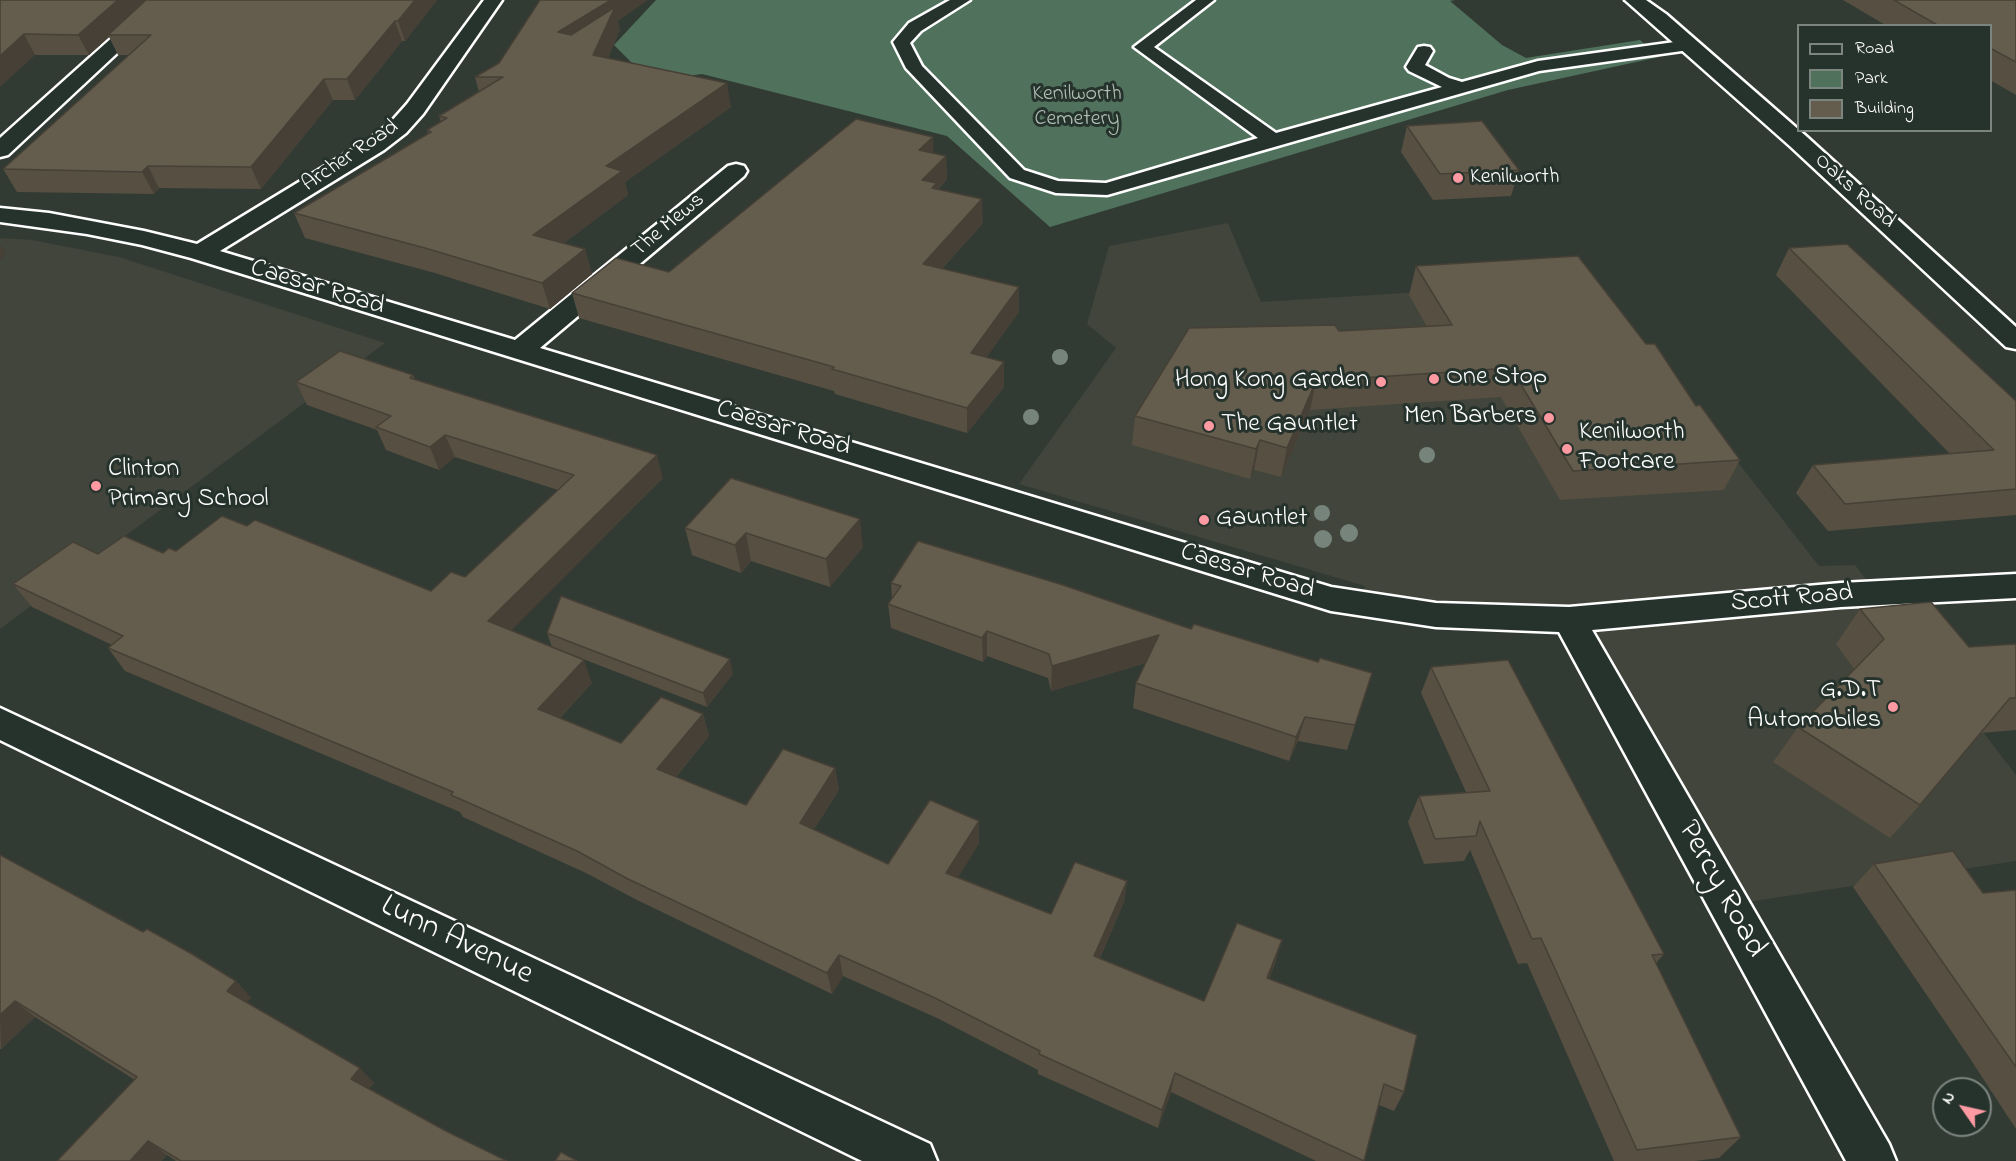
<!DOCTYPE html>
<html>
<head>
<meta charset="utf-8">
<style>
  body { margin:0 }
  #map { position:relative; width:2016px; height:1161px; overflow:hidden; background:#323b33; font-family:"Indie Flower",sans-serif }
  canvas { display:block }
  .legend { position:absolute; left:1797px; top:24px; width:195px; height:108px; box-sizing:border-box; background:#26332d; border:2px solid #7d8581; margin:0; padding:8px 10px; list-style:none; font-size:18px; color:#fff }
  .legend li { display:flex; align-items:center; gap:12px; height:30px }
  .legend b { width:30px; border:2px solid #7d8581 }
  .north { position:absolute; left:1932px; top:1077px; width:60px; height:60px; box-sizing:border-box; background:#26332d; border:2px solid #7d8581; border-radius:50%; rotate:304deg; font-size:16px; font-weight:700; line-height:24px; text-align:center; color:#fff }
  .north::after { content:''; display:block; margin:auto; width:21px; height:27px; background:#ff9aa2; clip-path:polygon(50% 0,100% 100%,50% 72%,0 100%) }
</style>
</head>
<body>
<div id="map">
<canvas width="2016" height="1161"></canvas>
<ul class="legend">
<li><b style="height:8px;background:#26332d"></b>Road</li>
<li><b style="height:16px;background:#50725d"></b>Park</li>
<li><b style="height:16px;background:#645c4d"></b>Building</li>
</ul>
<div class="north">N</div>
</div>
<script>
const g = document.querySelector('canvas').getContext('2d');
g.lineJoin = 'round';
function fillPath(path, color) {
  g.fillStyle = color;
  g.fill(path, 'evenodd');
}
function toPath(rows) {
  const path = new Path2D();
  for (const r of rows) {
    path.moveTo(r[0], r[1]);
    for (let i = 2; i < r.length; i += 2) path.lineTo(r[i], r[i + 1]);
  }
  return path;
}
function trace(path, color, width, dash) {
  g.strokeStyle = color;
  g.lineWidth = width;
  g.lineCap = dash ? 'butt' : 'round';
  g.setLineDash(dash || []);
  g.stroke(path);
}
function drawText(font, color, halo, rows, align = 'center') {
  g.font = font + ' "Indie Flower",sans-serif';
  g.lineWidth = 6;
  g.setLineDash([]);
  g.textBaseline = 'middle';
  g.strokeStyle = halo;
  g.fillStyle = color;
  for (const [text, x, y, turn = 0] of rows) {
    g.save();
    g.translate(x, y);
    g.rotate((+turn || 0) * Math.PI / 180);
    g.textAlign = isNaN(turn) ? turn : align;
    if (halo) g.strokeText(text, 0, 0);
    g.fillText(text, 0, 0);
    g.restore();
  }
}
fillPath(toPath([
  [1228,223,1261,302,1596,281,1819,566,1855,565,2016,775,2016,861,1728,905,1569,620,1362,604,1365,586,1019,484,1116,348,1087,324,1109,246],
  [0,238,32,240,119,257,385,343,0,629]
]), '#41453b');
fillPath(toPath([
  [656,0,1455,0,1450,1,1502,45,1526,58,1640,40,1659,57,1508,90,1050,227,947,136,702,74,650,81,614,45]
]), '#50725d');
const lane = toPath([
  [950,0,970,0,921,31,910,43,922,66,1024,170,1058,181,1106,183,1258,138,1134,47,1196,0,1214,0,1154,47,1276,133,1442,87,1409,71,1406,67,1418,47,1424,46,1430,47,1433,51,1425,65,1449,78,1462,82,1538,61,1689,40,1695,41,1698,45,1695,49,1689,50,1539,71,1107,195,1056,193,1010,178,906,68,893,42,909,23,950,0]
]);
const street = toPath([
  [154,0,174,0,8,155,0,157,0,138,154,0],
  [484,0,502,0,423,114,406,133,384,150,220,251,515,340,728,166,736,164,744,166,747,171,744,176,540,348,1331,587,1436,603,1569,607,1841,583,2016,574,2016,598,1841,607,1592,630,1889,1144,1896,1161,1846,1161,1559,632,1436,627,1331,611,191,258,142,245,87,234,0,222,0,208,49,213,144,231,197,244,368,140,390,123,407,104,484,0],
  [1625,0,1646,0,1666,14,1807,137,2016,327,2016,349,2006,347,1791,147,1625,0],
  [0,708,930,1144,937,1161,862,1161,0,740,0,708]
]);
trace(lane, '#fff', 5);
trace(street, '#fff', 5);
fillPath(lane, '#26332d');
fillPath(street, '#26332d');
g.fillStyle = '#77847b';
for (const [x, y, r] of [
  [1060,357,8],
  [1031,417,8],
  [1427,455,8],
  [1322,513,8],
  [1349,533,9],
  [1323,539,9]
]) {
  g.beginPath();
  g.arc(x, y, r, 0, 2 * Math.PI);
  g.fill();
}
fillPath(toPath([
  [0,0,437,0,405,41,402,41,355,100,333,100,261,189,159,188,154,194,17,192,3,169,129,55,118,55,109,37,89,55,35,55],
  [1843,0,2016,0,2016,95,1990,80,1990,26,1887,26],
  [618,21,620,30,608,58,731,107,625,182,628,195,564,243,585,249,592,274,550,309,435,273,305,238,294,213,428,134,427,130,441,122,439,116,479,92,475,77],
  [1407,126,1519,170,1511,196,1433,200,1401,152],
  [934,153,946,156,947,179,938,189,983,223,942,269,1019,312,986,357,1004,362,1004,387,967,433,835,394,834,391,579,318,572,293,669,272],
  [1789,248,2016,401,2016,515,1828,531,1796,493,1813,465,1950,454,1776,275],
  [1416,266,1646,344,1740,460,1724,490,1560,500,1501,397,1310,410,1281,477,1254,470,1250,479,1132,445,1135,416,1339,331,1427,327,1409,295],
  [413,375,415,379,663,478,511,630,592,683,560,718,621,743,703,714,709,736,676,777,746,805,835,768,839,790,814,829,888,864,979,843,958,877,1051,914,1127,881,1124,902,1100,958,1204,1001,1276,961,1269,979,1404,1092,1394,1111,1379,1105,1364,1161,1316,1161,1171,1092,1158,1128,1038,1074,1038,1070,937,1018,843,976,832,994,637,900,586,873,463,817,460,812,125,671,108,648,112,645,32,607,13,584,98,554,163,553,176,551,247,526,431,591,465,577,558,490,455,457,439,470,386,450,377,430,307,405,296,382],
  [731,478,863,547,830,587,751,561,741,573,692,555,685,528],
  [891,583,1191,629,1318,662,1372,673,1347,750,1298,741,1289,761,1133,708,1136,683,1146,663,1051,691,1048,678,987,656,983,662,891,628,888,604,892,599],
  [1860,609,1969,647,2016,644,2016,730,1981,733,1920,805,1890,838,1773,762,1798,727,1854,669,1836,644],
  [547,633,733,674,707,707,552,647],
  [1431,667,1664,954,1656,963,1741,1137,1719,1158,1695,1161,1614,1161,1527,963,1518,964,1470,850,1464,861,1424,864,1408,822,1419,796,1466,792,1421,693],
  [0,855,236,981,251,998,246,1002,374,1083,369,1088,446,1131,507,1161,176,1161,167,1155,161,1161,57,1161,135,1080,35,1017,1,1049,0,1049],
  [1874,864,1983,893,2016,890,2016,1129,1969,1057,1853,887]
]), '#564f42');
fillPath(toPath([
  [118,0,151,0,108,35,109,37,89,55,78,35],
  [415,0,437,0,405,41,398,21],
  [611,0,648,0,618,21,620,30,599,78,564,54,558,32],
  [395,21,402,41,355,100,347,79],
  [24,34,35,55,0,87,0,56],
  [324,79,333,100,261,189,251,167],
  [727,83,731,107,625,182,628,195,541,260,533,235,606,166],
  [933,137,934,160,919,150],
  [946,156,947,179,923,203,922,180],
  [148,166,159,188,154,194,142,172],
  [982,199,983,223,924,289,923,264],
  [0,244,6,253,0,260],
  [585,249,592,274,550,309,542,283],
  [1019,287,1019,312,972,378,971,353],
  [1004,362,1004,387,967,433,967,408],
  [1316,381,1310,410,1281,477,1287,448],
  [445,435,455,457,439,470,430,447],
  [1260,440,1254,470,1250,479,1256,449],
  [657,455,663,478,498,644,488,621],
  [860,519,863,547,830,587,826,559],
  [746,533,751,561,741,573,735,545],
  [987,631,987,656,983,662,982,638],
  [1159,635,1156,660,1051,691,1052,666],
  [730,659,733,674,707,707,703,693],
  [584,660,592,683,547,731,538,709],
  [703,714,709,736,664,791,657,769],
  [1305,717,1298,741,1289,761,1296,737],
  [835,768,839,790,804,844,800,823],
  [979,821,979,843,948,894,946,873],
  [1127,881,1124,902,1092,976,1094,956],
  [1282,940,1276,961,1261,999,1267,978],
  [839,955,843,976,832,994,827,973],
  [236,981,251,998,242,1007,227,991],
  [15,1001,35,1017,1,1049,0,1015],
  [360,1068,374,1083,365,1094,351,1079],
  [1175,1073,1171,1092,1158,1128,1162,1110],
  [148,1141,167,1155,161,1161,130,1161]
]), '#464036');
const building = toPath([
  [0,0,118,0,78,35,24,34,0,56,0,0],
  [146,0,415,0,398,21,395,21,347,79,324,79,251,167,148,166,142,172,3,169,151,35,108,35,146,0],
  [540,0,611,0,558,32,571,35,615,7,593,55,727,83,606,166,622,171,533,235,585,249,542,283,425,248,294,213,431,132,427,130,447,118,439,116,503,77,475,77,499,63,540,0],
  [1894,0,2016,0,2016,62,1990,48,1990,26,1939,26,1894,0],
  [856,119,933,137,919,150,946,156,922,180,937,183,932,188,982,199,923,264,1019,287,971,353,1004,362,967,408,832,369,834,367,572,293,616,258,669,272,856,119],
  [1482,121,1519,170,1440,174,1407,126,1482,121],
  [1847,244,2016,401,2016,489,1845,504,1813,465,1994,450,1789,248,1847,244],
  [1578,256,1646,344,1655,344,1696,406,1700,405,1740,460,1573,471,1511,368,1316,381,1287,448,1260,440,1256,449,1135,416,1189,328,1335,325,1339,331,1452,325,1416,266,1578,256],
  [340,351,413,375,410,378,657,455,488,621,584,660,538,709,621,743,661,697,703,714,657,769,746,805,783,749,835,768,800,823,888,864,930,800,979,821,946,873,1051,914,1075,862,1127,881,1094,956,1204,1001,1237,923,1282,940,1267,978,1417,1035,1404,1092,1384,1084,1364,1161,1175,1073,1162,1110,1039,1054,1040,1051,935,998,839,955,827,973,628,879,577,851,451,795,453,792,108,648,123,636,13,584,73,542,98,554,124,536,163,553,169,548,176,551,222,516,247,526,255,520,431,591,451,572,465,577,574,475,445,435,430,447,376,427,391,416,296,382,340,351],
  [731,478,860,519,826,559,746,533,735,545,685,528,731,478],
  [918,541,1063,585,1191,629,1194,624,1318,662,1320,658,1372,673,1355,725,1305,717,1296,737,1136,683,1159,635,1052,666,1049,654,987,631,982,638,888,604,901,586,891,583,918,541],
  [561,596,730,659,703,693,547,633,561,596],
  [1931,602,1969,647,2016,644,2016,698,2010,698,1920,805,1798,727,1884,639,1860,609,1931,602],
  [1508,660,1664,954,1652,955,1741,1137,1637,1150,1541,938,1532,939,1480,821,1476,836,1435,839,1419,796,1490,791,1431,667,1508,660],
  [1953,851,1983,893,2016,890,2016,1067,1874,864,1953,851],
  [0,855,143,932,147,929,192,954,236,981,227,991,360,1068,351,1079,446,1131,507,1161,181,1161,148,1141,130,1161,57,1161,137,1077,15,1001,0,1015,0,855],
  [561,1152,577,1161,555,1161,561,1152]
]);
fillPath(building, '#645c4d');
trace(building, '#464036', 1.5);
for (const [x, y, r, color] of [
  [1458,178,6,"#ff9aa2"],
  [1434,379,6,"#ff9aa2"],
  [1381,382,6,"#ff9aa2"],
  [1549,418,6,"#ff9aa2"],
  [1209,426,6,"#ff9aa2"],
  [1567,449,6,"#ff9aa2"],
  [96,486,6,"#ff9aa2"],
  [1204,520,6,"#ff9aa2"],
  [1893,707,6,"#ff9aa2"]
]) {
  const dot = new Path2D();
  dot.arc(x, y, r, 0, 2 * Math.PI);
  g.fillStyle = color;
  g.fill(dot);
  trace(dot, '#26332d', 2);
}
drawText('22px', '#b0c0b6', '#26332d', [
  ["Kenilworth",1077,95],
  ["Cemetery",1077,120]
]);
drawText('22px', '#fff', '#26332d', [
  ["Archer Road",351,157,-34],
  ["Oaks Road",1854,192,42],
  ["The Mews",669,226,-40]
]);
drawText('22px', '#fff', '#26332d', [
  ["Kenilworth",1470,178]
], 'left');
drawText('26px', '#fff', '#26332d', [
  ["Caesar Road",317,289,17],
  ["Caesar Road",783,430,17],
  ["Caesar Road",1247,573,17],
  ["Scott Road",1792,600,-5]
]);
drawText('26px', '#fff', '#26332d', [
  ["One Stop",1446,379],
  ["Hong Kong Garden",1369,382,"right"],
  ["Men Barbers",1537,418,"right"],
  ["The Gauntlet",1221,426],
  ["Kenilworth",1579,434],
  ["Footcare",1579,464],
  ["Clinton",108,471],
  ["Primary School",108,501],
  ["Gauntlet",1216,520],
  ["G.D.T",1881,692,"right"],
  ["Automobiles",1881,722,"right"]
], 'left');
drawText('32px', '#fff', '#26332d', [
  ["Percy Road",1720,890,61],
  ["Lunn Avenue",456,942,26]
]);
</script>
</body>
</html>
